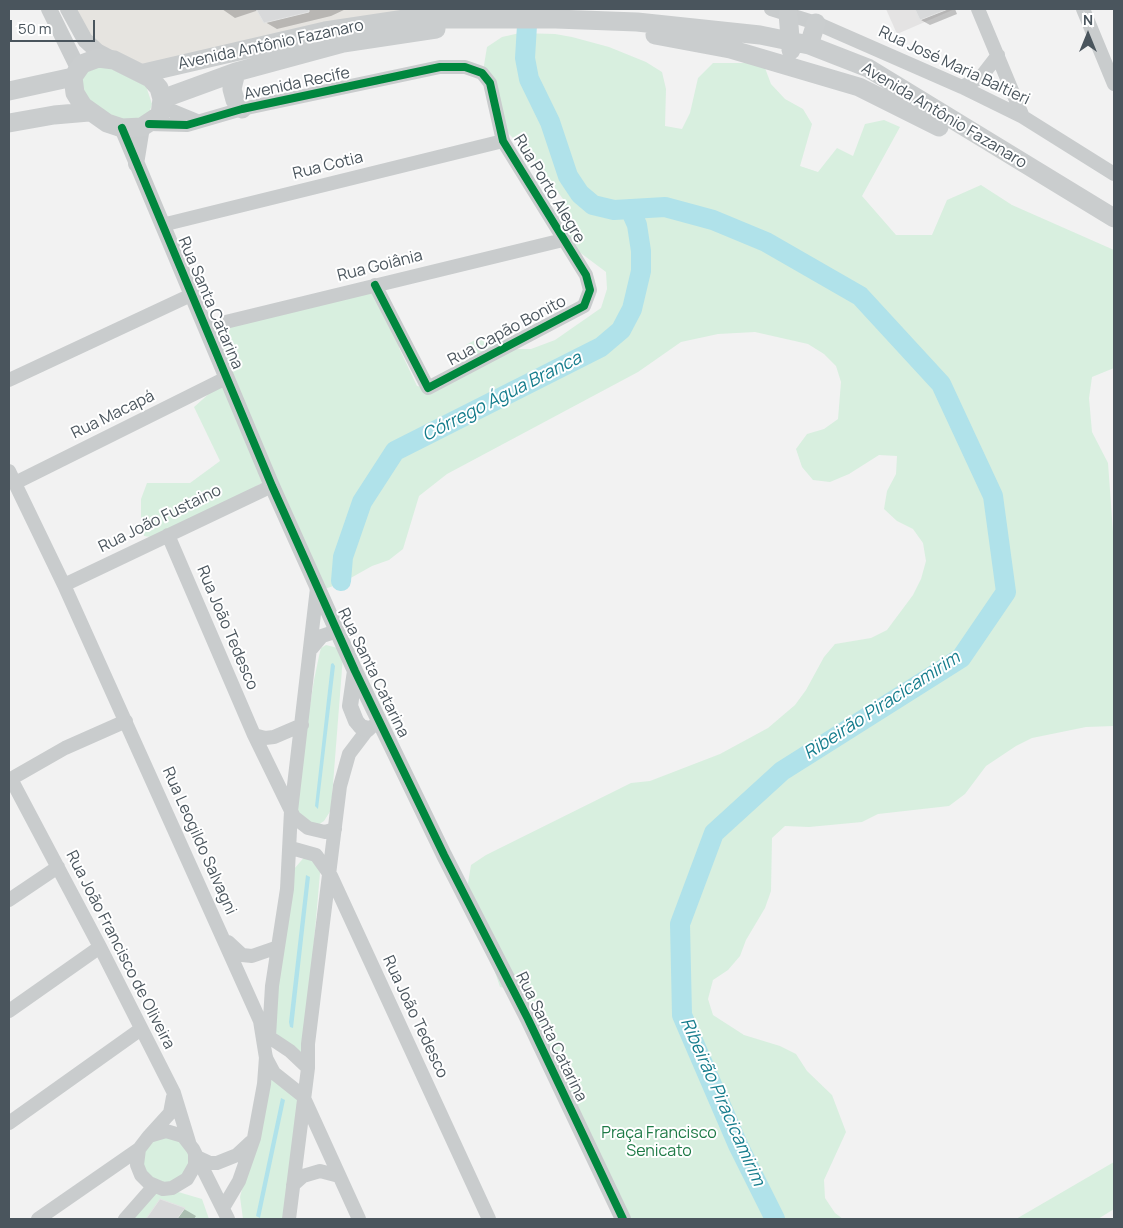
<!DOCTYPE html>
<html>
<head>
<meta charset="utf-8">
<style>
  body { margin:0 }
  #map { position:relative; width:1123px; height:1228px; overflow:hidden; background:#f2f2f2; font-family:Manrope,sans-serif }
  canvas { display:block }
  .frame { position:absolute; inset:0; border:10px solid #4a555d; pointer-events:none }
  .north { position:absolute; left:1063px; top:10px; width:50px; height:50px; -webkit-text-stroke:4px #fff; paint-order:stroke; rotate:0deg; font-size:14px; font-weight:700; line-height:20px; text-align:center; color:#4a555d }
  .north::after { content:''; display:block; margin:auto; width:18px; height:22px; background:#4a555d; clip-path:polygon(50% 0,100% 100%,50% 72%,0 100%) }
  .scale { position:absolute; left:10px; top:20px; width:85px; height:22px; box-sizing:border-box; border:2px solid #4a555d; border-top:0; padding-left:6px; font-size:15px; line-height:18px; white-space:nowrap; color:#4a555d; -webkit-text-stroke:4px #fff; paint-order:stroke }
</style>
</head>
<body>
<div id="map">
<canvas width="1123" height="1228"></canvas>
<div class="frame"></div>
<div class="north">N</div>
<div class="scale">50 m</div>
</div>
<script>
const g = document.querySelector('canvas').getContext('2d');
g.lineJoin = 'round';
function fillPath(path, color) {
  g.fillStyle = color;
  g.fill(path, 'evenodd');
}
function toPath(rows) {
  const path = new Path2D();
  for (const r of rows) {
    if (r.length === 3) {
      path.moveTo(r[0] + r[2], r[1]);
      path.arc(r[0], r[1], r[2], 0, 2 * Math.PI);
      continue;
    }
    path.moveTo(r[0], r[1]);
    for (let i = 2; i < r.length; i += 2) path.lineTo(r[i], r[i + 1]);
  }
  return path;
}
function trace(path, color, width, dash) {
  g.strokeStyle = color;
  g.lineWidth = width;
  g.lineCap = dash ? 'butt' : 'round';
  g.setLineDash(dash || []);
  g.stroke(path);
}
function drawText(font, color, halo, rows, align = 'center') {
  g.font = font + ' Manrope,sans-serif';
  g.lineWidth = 4;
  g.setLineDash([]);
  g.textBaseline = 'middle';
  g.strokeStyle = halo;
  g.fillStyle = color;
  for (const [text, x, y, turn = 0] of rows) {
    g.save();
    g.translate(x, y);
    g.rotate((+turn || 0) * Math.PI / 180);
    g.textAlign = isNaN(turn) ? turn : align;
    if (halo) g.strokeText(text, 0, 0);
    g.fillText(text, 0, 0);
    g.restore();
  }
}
fillPath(toPath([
  [74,9,444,9,443,13,141,65,95,44]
]), '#e6e4e0');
fillPath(toPath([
  [886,9,955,9,897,34]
]), '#e4e3e3');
fillPath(toPath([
  [520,33,555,34,572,37,609,47,646,62,662,72,666,89,665,126,682,129,690,113,698,78,713,63,749,63,765,68,771,84,785,99,803,109,812,124,800,166,818,172,837,148,853,156,865,124,884,120,900,127,862,196,896,235,932,235,947,200,981,185,1012,205,1114,250,1114,368,1092,377,1089,398,1092,432,1108,463,1114,546,1114,726,1086,727,1032,738,1016,746,986,766,965,794,949,806,878,814,862,822,809,827,785,826,772,838,771,891,765,908,746,940,740,956,728,970,713,980,708,999,713,1015,744,1035,780,1046,796,1054,807,1071,832,1095,846,1132,824,1180,825,1198,835,1213,843,1219,617,1219,544,1047,548,1041,524,989,518,991,500,987,471,900,468,883,471,865,486,855,631,783,650,781,720,754,768,728,795,705,806,690,824,657,835,644,871,638,887,630,913,595,921,579,926,561,923,543,913,529,897,521,884,509,887,491,896,474,897,456,879,455,849,474,830,482,813,480,802,467,796,449,807,434,824,429,838,419,841,382,836,366,824,354,808,344,755,332,718,334,681,342,638,372,447,474,419,496,403,549,389,560,372,566,340,584,324,589,289,528,260,484,162,539,144,536,141,517,141,499,147,483,190,483,220,461,194,407,220,384,210,350,221,336,219,330,372,292,400,337,399,348,417,386,422,387,465,362,466,345,482,336,500,339,513,349,531,349,555,340,601,308,607,289,606,272,578,251,568,236,563,199,532,157,507,132,485,83,484,65,487,47,502,37],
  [104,65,146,86,152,104,148,117,126,123,96,107,84,94,82,82,86,70],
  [326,645,338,648,343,656,331,810,324,821,318,825,301,823,295,800,314,680,319,656,321,648],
  [307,854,321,862,304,1056,282,1041,276,1033,275,1021,276,994,294,869],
  [271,1078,301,1099,288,1219,243,1219,240,1197],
  [166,1160,23],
  [1114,1162,1114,1209,1098,1219,1016,1219],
  [158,1186,202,1199,209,1219,127,1219]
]), '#d8efdf');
fillPath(toPath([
  [333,663,335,666,318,809,315,806,331,664],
  [306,875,310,877,293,1028,290,1027,289,1022],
  [281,1098,285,1100,260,1218,256,1216]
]), '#b0e2ea');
fillPath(toPath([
  [222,9,346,9,331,16,277,29,265,22,259,10,235,18],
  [916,9,955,9,957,14,930,25,921,20],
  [161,1200,184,1209,196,1216,194,1219,148,1219]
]), '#0003');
trace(toPath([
  [528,9,525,58,529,79,550,122,568,176,580,194,593,205,614,210,665,207,713,220,766,242,860,296,941,384,993,496,1006,592,961,658,782,771,714,833,680,924,682,1015,738,1145,775,1219],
  [341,581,343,557,362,502,395,451,601,347,621,330,632,309,641,271,641,251,637,225,630,209]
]), '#b0e2ea', 20);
const building = toPath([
  [256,9,309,9,309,12,264,23,256,9],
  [915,9,948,9,920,20,915,9],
  [160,1199,185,1208,177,1219,146,1219,160,1199]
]);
fillPath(building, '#d8d9da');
trace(building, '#e3e4e4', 1);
trace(toPath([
  [771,9,816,23,962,87,1023,117,1114,174],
  [978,9,1023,117],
  [1083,9,1114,84],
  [962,87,981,77,998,55],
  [163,107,197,121],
  [149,124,187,125,242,109,440,67,465,67,482,73,490,83,503,141,586,275,590,290,584,306,428,388,375,285],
  [162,225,503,141],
  [205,327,563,240],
  [9,380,191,295],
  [9,471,64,585,260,1021,266,1058,274,1073,303,1096,359,1219],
  [15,483,226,378],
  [168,535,254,735,294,817,308,828,325,832,335,829],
  [64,585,272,486],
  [312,648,322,636,331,633,338,633],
  [254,735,265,738,274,737,302,725],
  [11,779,100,947,174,1093,189,1142],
  [9,780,65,748,126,721],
  [291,848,316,855,331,876,489,1219],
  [9,900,58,867],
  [228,942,242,955,252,956,278,947],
  [9,1011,100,947],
  [269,1036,272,986,287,889,291,811,317,588],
  [269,1037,290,1051,308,1068],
  [9,1123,141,1029],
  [150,1135,170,1113,173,1097],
  [195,1156,195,1165,187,1179,172,1188,163,1189,149,1183,141,1175,137,1165,139,1149,149,1136,166,1131,183,1136,193,1149,228,1219],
  [195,1156,210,1163,217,1163,237,1155,251,1142],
  [293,1185,303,1176,320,1171,339,1176],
  [223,1208,239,1181,254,1138,264,1084,266,1057],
  [38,1219,139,1149],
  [125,1219,154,1186],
  [289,1219,308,1068,308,1044,340,786,349,754,368,729,375,725]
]), '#c9cccd', 14);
trace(toPath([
  [49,9,78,68],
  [68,9,85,40,97,51,114,60],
  [122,128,272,486,355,671,444,855,528,1019,623,1219],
  [136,164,142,127],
  [355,671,350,706,356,721,361,727,368,729]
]), '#c9cccd', 16);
trace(toPath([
  [788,13,791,50],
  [655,35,730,49,859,87,939,127],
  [809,45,816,23],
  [98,58,114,60,150,78,159,88,162,99,160,115,142,127,122,128,107,123,83,106,75,93,73,77,82,64,98,58],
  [236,72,232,89,235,100,242,109],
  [144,73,325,31,405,19,556,19,637,22,760,35,809,45,868,68,1114,218],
  [9,91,73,77],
  [162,99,236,72,343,43,436,29],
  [9,123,54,115,89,112]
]), '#cacdce', 19);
trace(toPath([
  [149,124,187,125,242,109,440,67,465,67,482,73,490,83,503,141,586,275,590,290,584,306,428,388,375,285],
  [122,128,272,486,355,671,444,855,528,1019,623,1219]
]), '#00873e', 8);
drawText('16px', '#4a555d', '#fff', [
  ["Avenida Antônio Fazanaro",271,45,-12],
  ["Rua José Maria Baltieri",954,66,25],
  ["Avenida Recife",297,84,-12],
  ["Avenida Antônio Fazanaro",944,116,31],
  ["Rua Cotia",328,166,-14],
  ["Rua Porto Alegre",549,189,59],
  ["Rua Goiânia",380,266,-14],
  ["Rua Santa Catarina",210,303,67],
  ["Rua Capão Bonito",507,331,-28],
  ["Rua Macapá",113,415,-26],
  ["Rua João Fustaino",160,519,-26],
  ["Rua João Tedesco",227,628,67],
  ["Rua Santa Catarina",373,673,64],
  ["Rua Leogildo Salvagni",199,841,66],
  ["Rua João Francisco de Oliveira",120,950,63],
  ["Rua João Tedesco",415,1017,65],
  ["Rua Santa Catarina",551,1037,64]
]);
drawText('16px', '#1e7a46', '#fff', [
  ["Praça Francisco",659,1134],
  ["Senicato",659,1152]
]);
drawText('italic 18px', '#167d8d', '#fff', [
  ["Córrego Água Branca",502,397,-27],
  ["Ribeirão Piracicamirim",882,706,-33],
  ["Ribeirão Piracicamirim",722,1102,66]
]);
</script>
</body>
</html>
